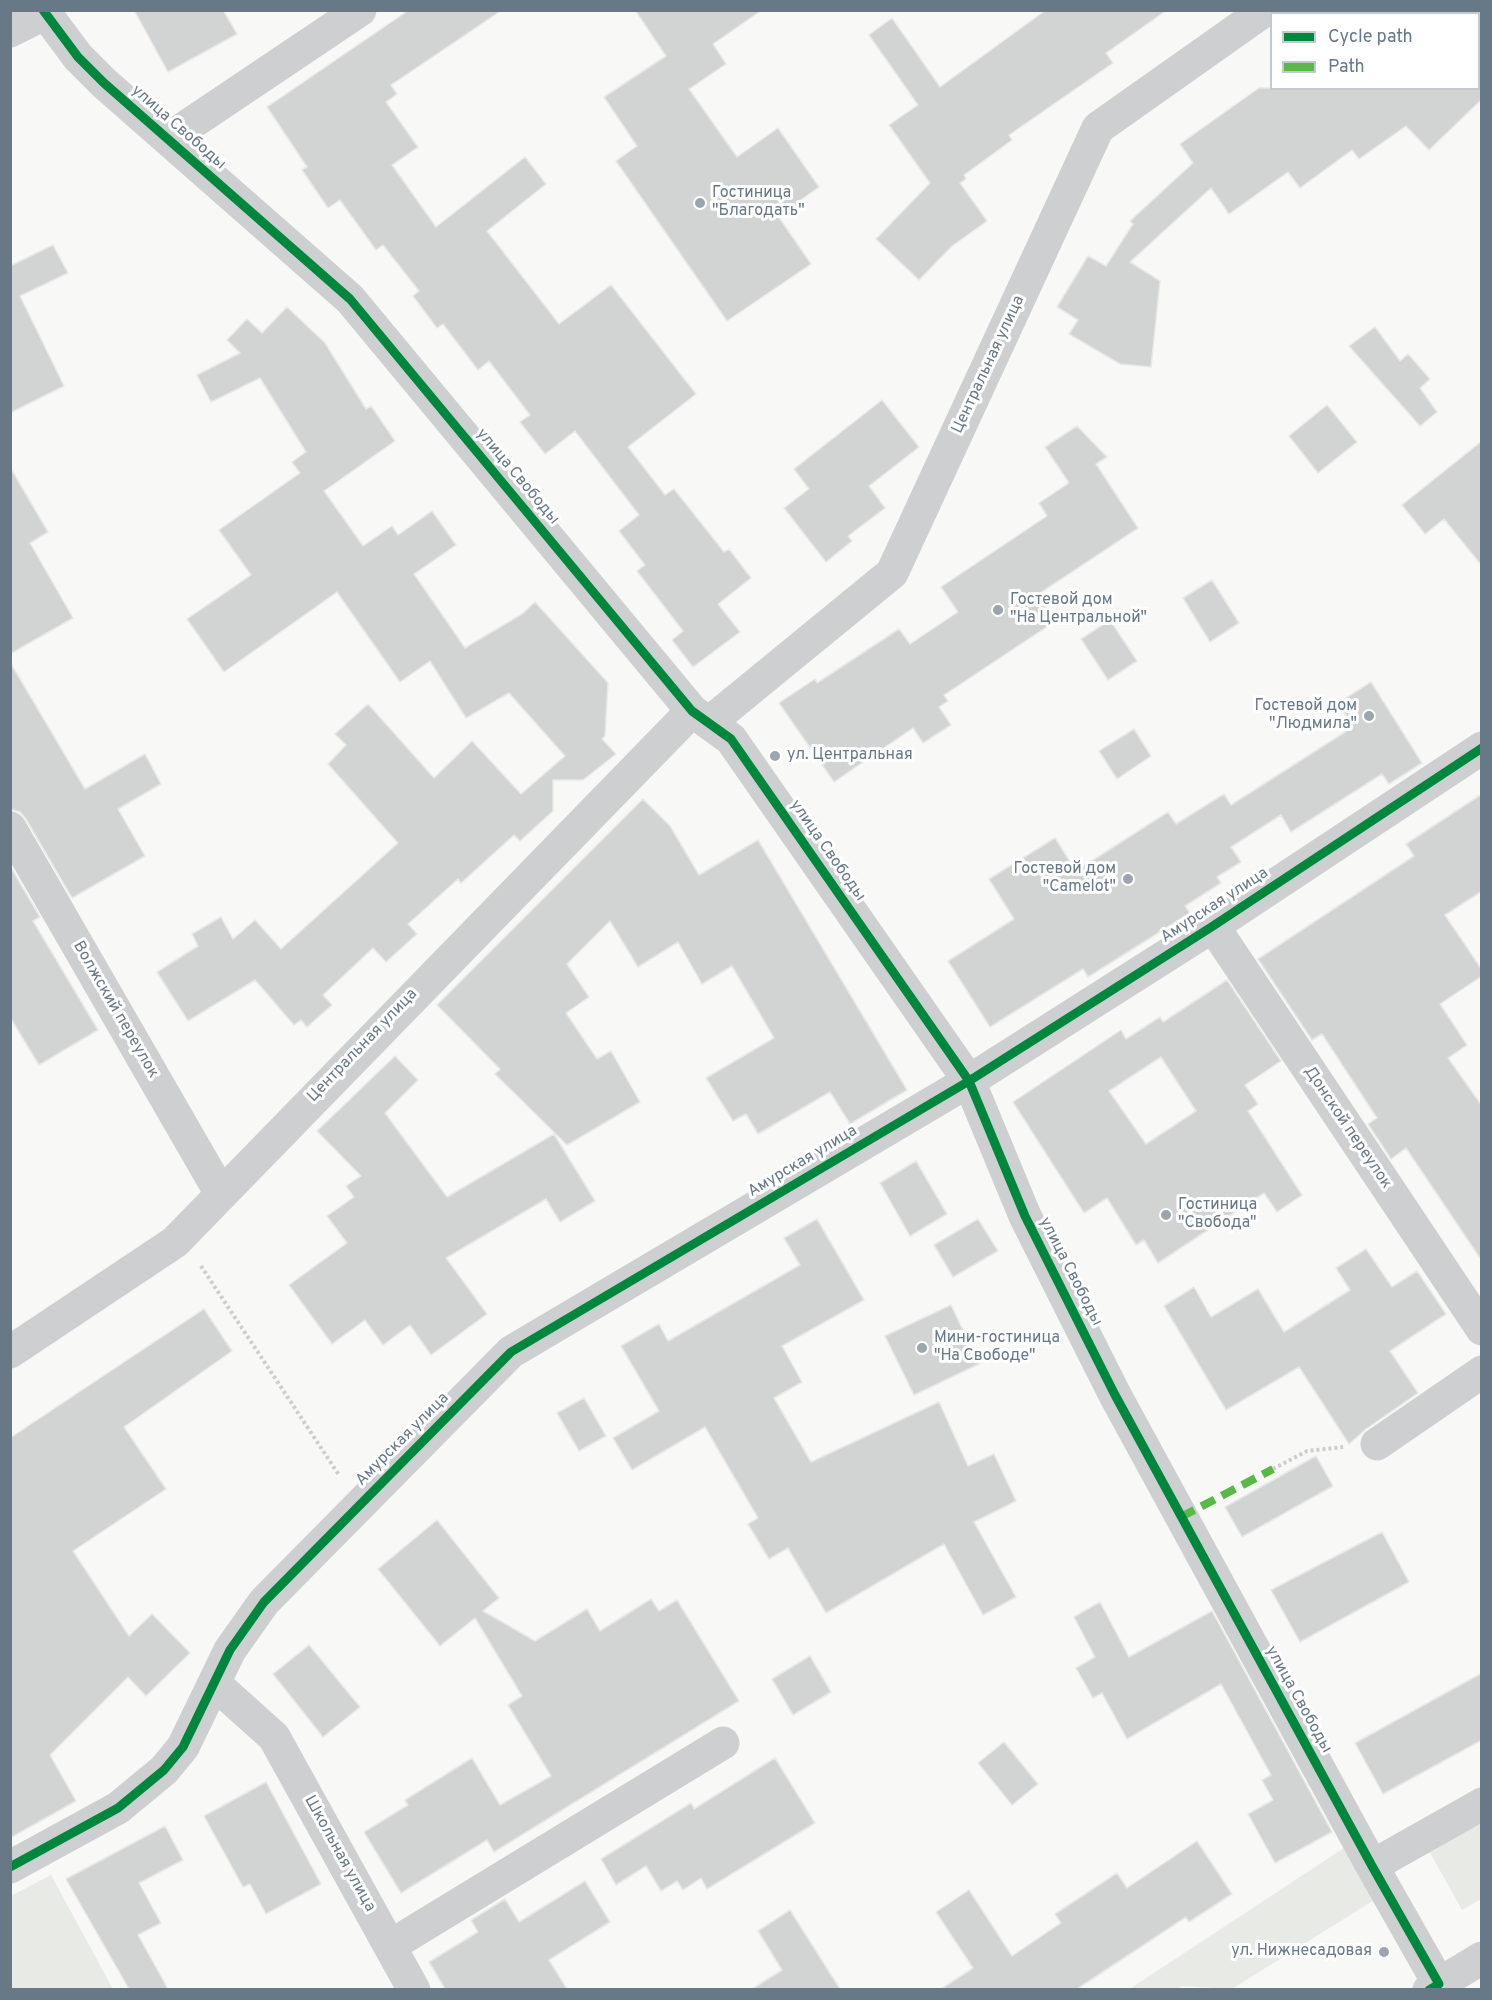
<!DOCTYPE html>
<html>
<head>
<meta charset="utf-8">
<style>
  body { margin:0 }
  #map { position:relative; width:1492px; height:2000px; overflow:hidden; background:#f8f8f7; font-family:Overpass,sans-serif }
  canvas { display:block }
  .frame { position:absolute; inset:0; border:12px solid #677887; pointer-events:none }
  .legend { position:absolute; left:1270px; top:12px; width:210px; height:78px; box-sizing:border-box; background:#fff; border:2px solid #c2c9cf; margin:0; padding:8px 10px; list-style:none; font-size:18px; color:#677887 }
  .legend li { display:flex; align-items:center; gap:12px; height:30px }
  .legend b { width:30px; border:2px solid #c2c9cf }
</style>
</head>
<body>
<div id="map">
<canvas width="1492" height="2000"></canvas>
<div class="frame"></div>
<ul class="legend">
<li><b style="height:8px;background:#00873e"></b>Cycle path</li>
<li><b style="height:8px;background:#58b947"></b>Path</li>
</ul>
</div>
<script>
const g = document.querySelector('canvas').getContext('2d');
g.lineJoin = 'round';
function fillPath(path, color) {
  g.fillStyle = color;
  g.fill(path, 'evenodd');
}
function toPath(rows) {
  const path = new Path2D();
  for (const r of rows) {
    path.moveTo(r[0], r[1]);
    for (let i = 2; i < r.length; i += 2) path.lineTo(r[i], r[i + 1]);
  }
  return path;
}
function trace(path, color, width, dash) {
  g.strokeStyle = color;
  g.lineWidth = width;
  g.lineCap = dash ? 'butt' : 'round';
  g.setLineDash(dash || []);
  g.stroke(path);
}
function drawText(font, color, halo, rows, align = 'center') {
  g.font = font + ' Overpass,sans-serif';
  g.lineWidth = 6;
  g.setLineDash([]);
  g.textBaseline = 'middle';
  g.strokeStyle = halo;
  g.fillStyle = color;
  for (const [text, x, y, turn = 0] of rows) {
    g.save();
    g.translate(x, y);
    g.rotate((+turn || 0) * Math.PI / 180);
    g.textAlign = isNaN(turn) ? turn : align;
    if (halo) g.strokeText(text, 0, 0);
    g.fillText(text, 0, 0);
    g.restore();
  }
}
fillPath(toPath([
  [1481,1819,1481,1899,1462,1910,1428,1849],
  [1350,1844,1379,1897,1232,1989,1182,1986,1177,1989,1128,1990],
  [51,1875,113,1989,11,1989,11,1896]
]), '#e8ebe5');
const building = toPath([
  [134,10,223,10,237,34,168,72,134,10],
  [409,10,502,10,391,85,397,94,386,102,418,147,392,165,436,227,525,157,546,184,487,231,559,324,611,285,696,394,628,447,665,495,674,489,724,552,729,549,751,578,718,604,740,632,693,667,672,640,683,631,637,571,645,565,619,531,639,515,575,431,545,454,520,422,530,415,489,361,478,370,443,324,437,328,413,296,419,291,383,245,376,250,340,200,328,208,302,170,307,167,267,107,409,10],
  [635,10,762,10,713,44,726,64,689,89,737,157,778,128,819,187,778,216,811,264,727,321,616,161,637,146,604,97,666,56,635,10],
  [1046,10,1167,10,1106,53,1113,63,1009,135,1012,140,964,175,966,179,960,183,987,221,952,246,919,280,876,239,930,183,889,125,918,105,869,35,892,18,940,87,1046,10],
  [1259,88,1482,88,1482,99,1429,150,1406,126,1359,159,1352,150,1300,188,1288,172,1229,214,1211,188,1130,262,1160,281,1151,367,1120,364,1069,334,1078,320,1057,307,1088,256,1106,266,1133,224,1130,221,1193,163,1180,144,1259,88],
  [53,245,68,273,20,296,64,386,10,413,10,266,53,245],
  [287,307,325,343,366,409,371,406,395,441,324,491,363,546,392,526,398,535,432,511,456,545,414,574,465,648,522,614,535,602,608,683,605,736,602,739,616,754,583,780,553,780,553,811,520,841,514,835,461,883,458,879,408,924,417,934,386,962,373,948,323,995,332,1005,307,1027,301,1020,294,1025,255,980,188,1021,157,972,198,946,192,934,221,917,233,939,255,920,281,949,398,843,328,764,346,745,335,734,368,704,434,778,472,741,521,794,565,756,509,693,466,718,430,661,400,682,337,592,224,672,187,619,251,575,219,530,300,473,292,462,306,452,260,378,211,402,197,375,240,353,227,340,247,319,262,333,287,307],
  [1375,327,1400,361,1408,354,1430,379,1420,388,1437,412,1420,426,1349,346,1375,327],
  [882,400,919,447,869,486,885,508,848,536,852,541,826,562,784,508,809,489,794,469,882,400],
  [1327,405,1357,442,1318,473,1289,436,1327,405],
  [1077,426,1107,457,1096,464,1138,528,1040,593,1057,620,944,695,948,701,939,707,951,725,923,743,913,728,834,782,779,703,815,679,817,683,899,629,910,644,958,612,941,587,1047,516,1039,503,1069,483,1045,447,1077,426],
  [1482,441,1482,566,1444,519,1425,534,1402,505,1482,441],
  [10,467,48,532,30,543,73,618,10,654,10,467],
  [1212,580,1239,623,1210,642,1183,598,1212,580],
  [1110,620,1137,661,1108,680,1081,639,1110,620],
  [10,662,85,789,145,754,161,784,118,809,145,856,72,898,26,819,20,812,10,809,10,662],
  [1371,682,1422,763,1389,784,1382,774,1291,832,1281,815,1231,847,1241,862,1217,877,1221,883,1185,906,1190,913,1088,977,1083,969,990,1027,948,961,1014,919,989,879,1055,838,1076,871,1168,812,1176,824,1224,794,1231,805,1353,727,1338,703,1371,682],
  [1134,729,1151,756,1117,779,1099,751,1134,729],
  [1482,794,1482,891,1445,915,1482,970,1482,976,1440,1004,1467,1045,1448,1058,1482,1106,1482,1261,1406,1148,1391,1159,1368,1124,1377,1118,1322,1034,1312,1040,1258,959,1414,856,1406,844,1482,794],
  [643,799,670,826,699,875,758,840,907,1090,850,1124,830,1092,758,1134,746,1114,733,1121,706,1078,774,1038,732,966,702,984,678,942,638,967,610,921,567,964,589,997,566,1013,597,1059,611,1051,640,1102,567,1145,495,1074,500,1069,437,1005,643,799],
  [10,866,40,917,33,921,98,1030,39,1065,10,1017,10,866],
  [1227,980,1281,1061,1245,1085,1258,1104,1248,1111,1302,1195,1277,1212,1264,1193,1158,1263,1144,1240,1136,1245,1107,1198,1084,1213,1013,1102,1121,1030,1126,1039,1160,1017,1163,1022,1227,980],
  [1161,1057,1196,1111,1146,1144,1109,1091,1161,1057],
  [395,1056,418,1080,385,1113,447,1197,554,1134,595,1201,560,1222,546,1199,446,1258,487,1314,431,1355,410,1325,383,1345,365,1320,332,1344,289,1285,347,1243,327,1216,354,1197,346,1186,361,1176,317,1131,395,1056],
  [916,1161,947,1214,910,1236,880,1183,916,1161],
  [817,1219,864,1300,782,1346,802,1382,774,1398,811,1462,939,1402,968,1466,994,1454,1016,1501,974,1522,1016,1597,983,1615,944,1544,826,1613,788,1548,769,1559,748,1524,758,1518,705,1427,632,1470,613,1438,659,1411,621,1346,659,1324,668,1341,800,1265,784,1238,817,1219],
  [978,1219,998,1251,953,1277,934,1245,978,1219],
  [1366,1249,1392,1287,1417,1271,1446,1314,1390,1351,1418,1393,1366,1429,1349,1444,1299,1367,1226,1410,1164,1306,1194,1287,1211,1317,1258,1289,1284,1332,1350,1290,1336,1268,1366,1249],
  [951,1305,979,1364,914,1395,885,1336,951,1305],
  [204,1309,232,1351,124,1427,166,1489,73,1551,129,1636,152,1614,190,1653,146,1696,128,1677,50,1755,76,1801,10,1838,10,1438,204,1309],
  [584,1398,606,1436,579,1451,557,1413,584,1398],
  [1316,1456,1333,1486,1242,1537,1225,1507,1316,1456],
  [437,1520,499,1598,483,1611,535,1641,587,1609,600,1631,651,1599,659,1611,677,1600,739,1701,494,1852,487,1840,401,1893,364,1832,408,1805,405,1800,472,1758,500,1805,551,1776,508,1705,522,1696,475,1618,440,1646,378,1569,437,1520],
  [1382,1532,1409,1582,1300,1642,1271,1590,1382,1532],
  [1100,1602,1129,1657,1212,1611,1332,1832,1275,1863,1248,1814,1273,1800,1262,1780,1271,1775,1221,1684,1127,1739,1102,1693,1093,1698,1076,1668,1095,1657,1074,1617,1100,1602],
  [309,1645,360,1707,323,1737,273,1674,309,1645],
  [810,1656,831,1692,793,1715,772,1679,810,1656],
  [1482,1673,1482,1740,1383,1794,1355,1743,1482,1673],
  [1004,1742,1038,1784,1012,1805,978,1763,1004,1742],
  [775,1758,815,1823,707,1889,701,1878,683,1890,677,1881,661,1891,646,1866,616,1885,601,1859,691,1803,694,1809,775,1758],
  [266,1782,321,1884,266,1914,250,1884,243,1887,204,1816,266,1782],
  [165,1826,183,1860,139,1883,161,1923,138,1935,168,1989,129,1989,66,1879,165,1826],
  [1197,1841,1232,1894,1189,1922,1186,1917,1077,1989,941,1989,973,1968,936,1912,969,1890,1012,1956,1061,1923,1055,1914,1117,1873,1127,1888,1197,1841],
  [585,1881,610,1922,549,1960,567,1989,445,1989,429,1962,478,1932,471,1920,505,1899,519,1922,585,1881],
  [790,1910,840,1989,752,1989,782,1970,758,1931,790,1910]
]);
fillPath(building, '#d2d3d3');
trace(building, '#e8e8e6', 1.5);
trace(toPath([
  [201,1266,339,1475],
  [1273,1469,1307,1451,1343,1447]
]), '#cccdcd', 4, [3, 3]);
trace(toPath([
  [43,10,78,57,104,83,350,299,692,711,731,739,969,1081,1025,1216,1115,1395,1372,1866,1439,1984],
  [10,31,44,14],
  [168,139,360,10],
  [710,722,892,573,1098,128,1265,10],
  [10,828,220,1192],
  [1213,926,1482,1329],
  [10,1352,175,1242,692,711],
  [1377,1444,1482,1372],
  [215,1684,274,1737,414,1990],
  [1372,1866,1482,1804],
  [10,1867,118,1808,164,1770,183,1747,230,1650,264,1602,511,1352,969,1081,1213,926,1482,748],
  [390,1946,723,1743],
  [1429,1990,1482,1958]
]), '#cecfd0', 33);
trace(toPath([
  [1181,1517,1273,1469]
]), '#58b947', 8, [15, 8]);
trace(toPath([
  [43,10,78,57,104,83,350,299,692,711,731,739,969,1081,1025,1216,1115,1395,1372,1866,1439,1984,1429,1990],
  [10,1867,118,1808,164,1770,183,1747,230,1650,264,1602,511,1352,969,1081,1213,926,1482,748]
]), '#00873e', 9);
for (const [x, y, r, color] of [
  [700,203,6,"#9aa5ae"],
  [998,610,6,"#9aa5ae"],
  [1369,716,6,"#9aa5ae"],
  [775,756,6,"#9aa5ae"],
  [1128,879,6,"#9aa5ae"],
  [1166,1215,6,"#9aa5ae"],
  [922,1348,6,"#9aa5ae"],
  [1384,1952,6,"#9aa5ae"]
]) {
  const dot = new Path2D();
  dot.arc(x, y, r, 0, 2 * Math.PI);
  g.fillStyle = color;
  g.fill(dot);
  trace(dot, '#fff', 2);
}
drawText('16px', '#677887', '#fff', [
  ["улица Свободы",178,128,41],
  ["Центральная улица",989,365,-65],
  ["улица Свободы",517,477,50],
  ["улица Свободы",827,851,55],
  ["Амурская улица",1215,906,-33],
  ["Волжский переулок",115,1010,60],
  ["Центральная улица",363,1046,-46],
  ["Донской переулок",1347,1128,56],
  ["Амурская улица",803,1162,-31],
  ["улица Свободы",1070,1272,63],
  ["Амурская улица",403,1440,-45],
  ["улица Свободы",1298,1700,61],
  ["Школьная улица",339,1854,61]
]);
drawText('16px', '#677887', '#fff', [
  ["Гостиница",712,194],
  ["\"Благодать\"",712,212],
  ["Гостевой дом",1010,601],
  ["\"На Центральной\"",1010,619],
  ["Гостевой дом",1357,707,"right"],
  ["\"Людмила\"",1357,725,"right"],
  ["ул. Центральная",787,756],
  ["Гостевой дом",1116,870,"right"],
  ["\"Camelot\"",1116,888,"right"],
  ["Гостиница",1178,1206],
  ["\"Свобода\"",1178,1224],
  ["Мини-гостиница",934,1339],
  ["\"На Свободе\"",934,1357],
  ["ул. Нижнесадовая",1372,1952,"right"]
], 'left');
</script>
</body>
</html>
